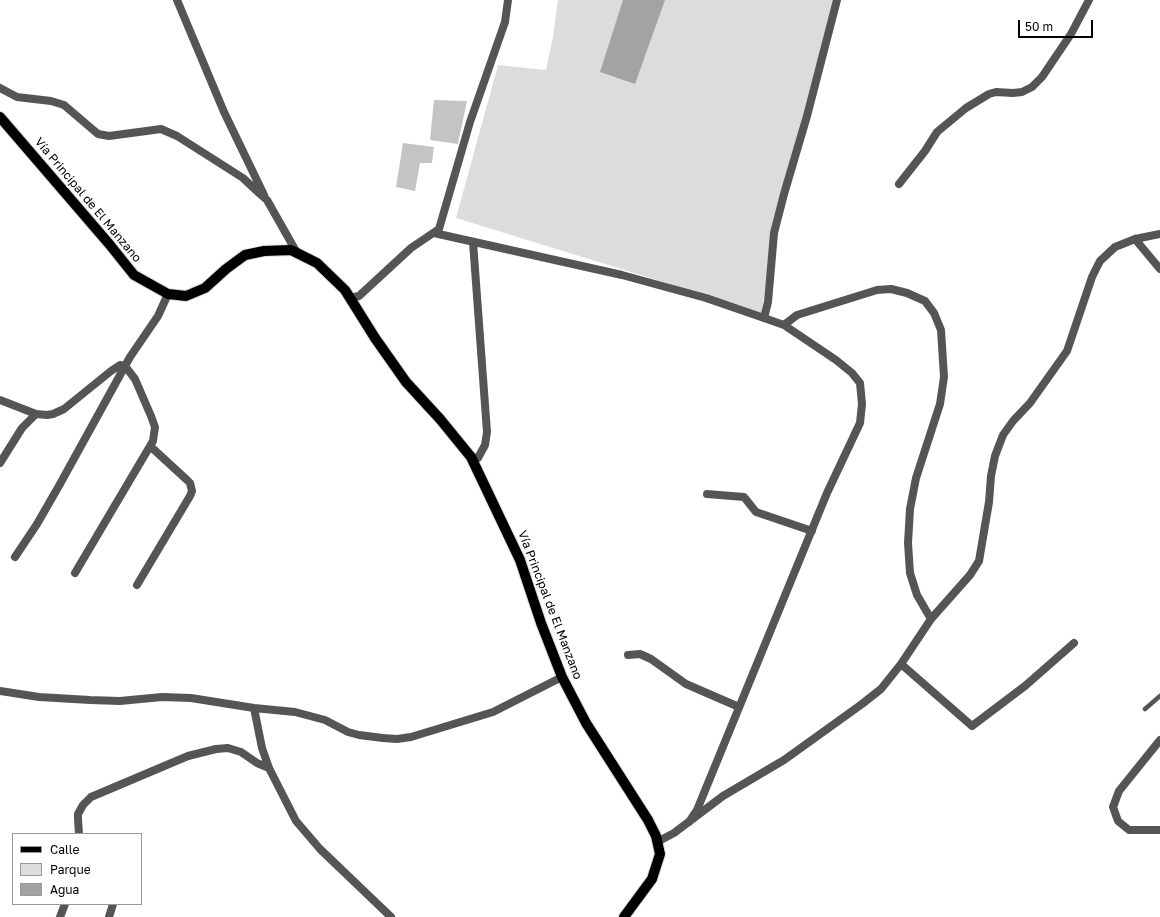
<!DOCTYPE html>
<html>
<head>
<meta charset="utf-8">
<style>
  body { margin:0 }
  #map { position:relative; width:1160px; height:917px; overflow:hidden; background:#fff; font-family:"Golos Text",sans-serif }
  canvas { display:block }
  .legend { position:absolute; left:12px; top:833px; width:130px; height:72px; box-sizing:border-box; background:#fff; border:1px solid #999; margin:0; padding:5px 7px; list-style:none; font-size:12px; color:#000 }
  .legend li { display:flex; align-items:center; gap:8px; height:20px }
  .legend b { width:20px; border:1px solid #999 }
  .scale { position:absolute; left:1018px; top:20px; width:75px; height:18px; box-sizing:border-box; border:2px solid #000; border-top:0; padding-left:5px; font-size:12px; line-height:14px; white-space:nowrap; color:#000; -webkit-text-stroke:3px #fff; paint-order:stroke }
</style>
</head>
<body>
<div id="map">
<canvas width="1160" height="917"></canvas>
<ul class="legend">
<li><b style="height:5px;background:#000"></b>Calle</li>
<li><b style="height:11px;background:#dcdcdc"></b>Parque</li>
<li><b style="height:11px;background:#a3a3a3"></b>Agua</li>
</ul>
<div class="scale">50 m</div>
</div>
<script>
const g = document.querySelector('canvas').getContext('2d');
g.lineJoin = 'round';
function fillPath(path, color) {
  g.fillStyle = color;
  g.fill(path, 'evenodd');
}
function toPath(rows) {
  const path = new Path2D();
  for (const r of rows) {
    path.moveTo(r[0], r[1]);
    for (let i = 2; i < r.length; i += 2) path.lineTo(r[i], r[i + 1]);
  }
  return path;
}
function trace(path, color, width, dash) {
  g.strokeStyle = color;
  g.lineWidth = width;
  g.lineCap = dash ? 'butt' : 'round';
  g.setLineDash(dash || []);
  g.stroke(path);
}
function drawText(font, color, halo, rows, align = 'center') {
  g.font = font + ' "Golos Text",sans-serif';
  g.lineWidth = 3;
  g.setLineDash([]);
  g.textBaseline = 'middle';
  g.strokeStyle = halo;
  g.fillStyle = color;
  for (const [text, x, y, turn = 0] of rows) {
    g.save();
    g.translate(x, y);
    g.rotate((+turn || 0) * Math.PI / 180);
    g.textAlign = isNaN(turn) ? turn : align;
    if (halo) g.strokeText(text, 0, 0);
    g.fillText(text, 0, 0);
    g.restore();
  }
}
fillPath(toPath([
  [558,0,840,0,776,214,761,319,699,293,456,218,498,65,546,70,553,37]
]), '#dcdcdc');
fillPath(toPath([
  [623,0,665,0,635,84,600,72]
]), '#a3a3a3');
fillPath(toPath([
  [434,100,467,101,458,144,430,140],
  [403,143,434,147,432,163,420,163,415,191,396,187]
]), '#c4c4c4');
const primary = toPath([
  [0,117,110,245,134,275,168,294,186,296,205,288,226,269,245,255,264,251,291,250,317,263,345,290,375,338,406,382,440,419,471,457,520,560,541,623,562,677,586,723,648,820,656,836,660,854,652,879,624,917]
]);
trace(primary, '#dbdbdb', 12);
trace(toPath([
  [1145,709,1160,696]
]), '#555', 4.5);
trace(toPath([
  [177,0,224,112,264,195],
  [0,88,17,97,51,101,64,105,98,134,109,136,161,129,177,136,243,178,259,193,267,200,297,253],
  [899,184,925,151,937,132,966,108,989,94,996,92,1013,93,1022,92,1032,87,1042,77,1071,34,1089,0],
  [434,233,622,275,706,298,764,318,784,325,836,360,852,373,860,383,862,404,860,423,827,493,697,810,689,822],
  [1135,239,1160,269],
  [347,293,350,298,359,296,411,248,439,229,470,122,505,22,508,0],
  [764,318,768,302,774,233,784,194,807,116,837,0],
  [784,325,797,315,877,290,891,289,907,293,925,301,934,313,941,330,944,377,940,404,916,478,910,509,908,543,910,573,917,595,931,619],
  [0,400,36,414,47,415,53,414,64,409,111,371,120,365,125,366,135,379,151,416,155,427,153,441,75,573],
  [471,457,478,458,485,445,487,432,473,242],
  [0,463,22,428,36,414],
  [707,494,744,497,756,512,812,531],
  [15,557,37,524,60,484,130,357,158,316,168,294],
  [137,585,190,496,192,491,190,483,187,480,150,446],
  [628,655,640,654,651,659,686,684,739,707],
  [901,664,972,726,1025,686,1074,643],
  [0,691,39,697,90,700,120,701,162,697,191,698,254,708,295,712,325,720,348,732,359,735,383,738,397,739,411,737,493,712,562,677],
  [254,708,262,748,269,768,296,821,320,849,391,917],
  [1160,740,1119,791,1113,807,1118,821,1129,830,1160,830],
  [79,834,78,819,78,814,83,805,91,797,188,756,216,749,228,748,241,752,257,763,269,768],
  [657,842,674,833,723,796,784,760,862,704,881,689,901,664,931,619,970,575,979,561,989,502,991,476,995,456,1003,435,1013,421,1030,403,1067,351,1092,277,1100,261,1115,247,1135,239,1160,234],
  [60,917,65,904],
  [109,917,113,904]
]), '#555', 8);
trace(primary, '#000', 10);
drawText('12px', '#000', '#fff', [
  ["Vía Principal de El Manzano",88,200,50],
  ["Vía Principal de El Manzano",550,605,69]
]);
</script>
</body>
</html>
